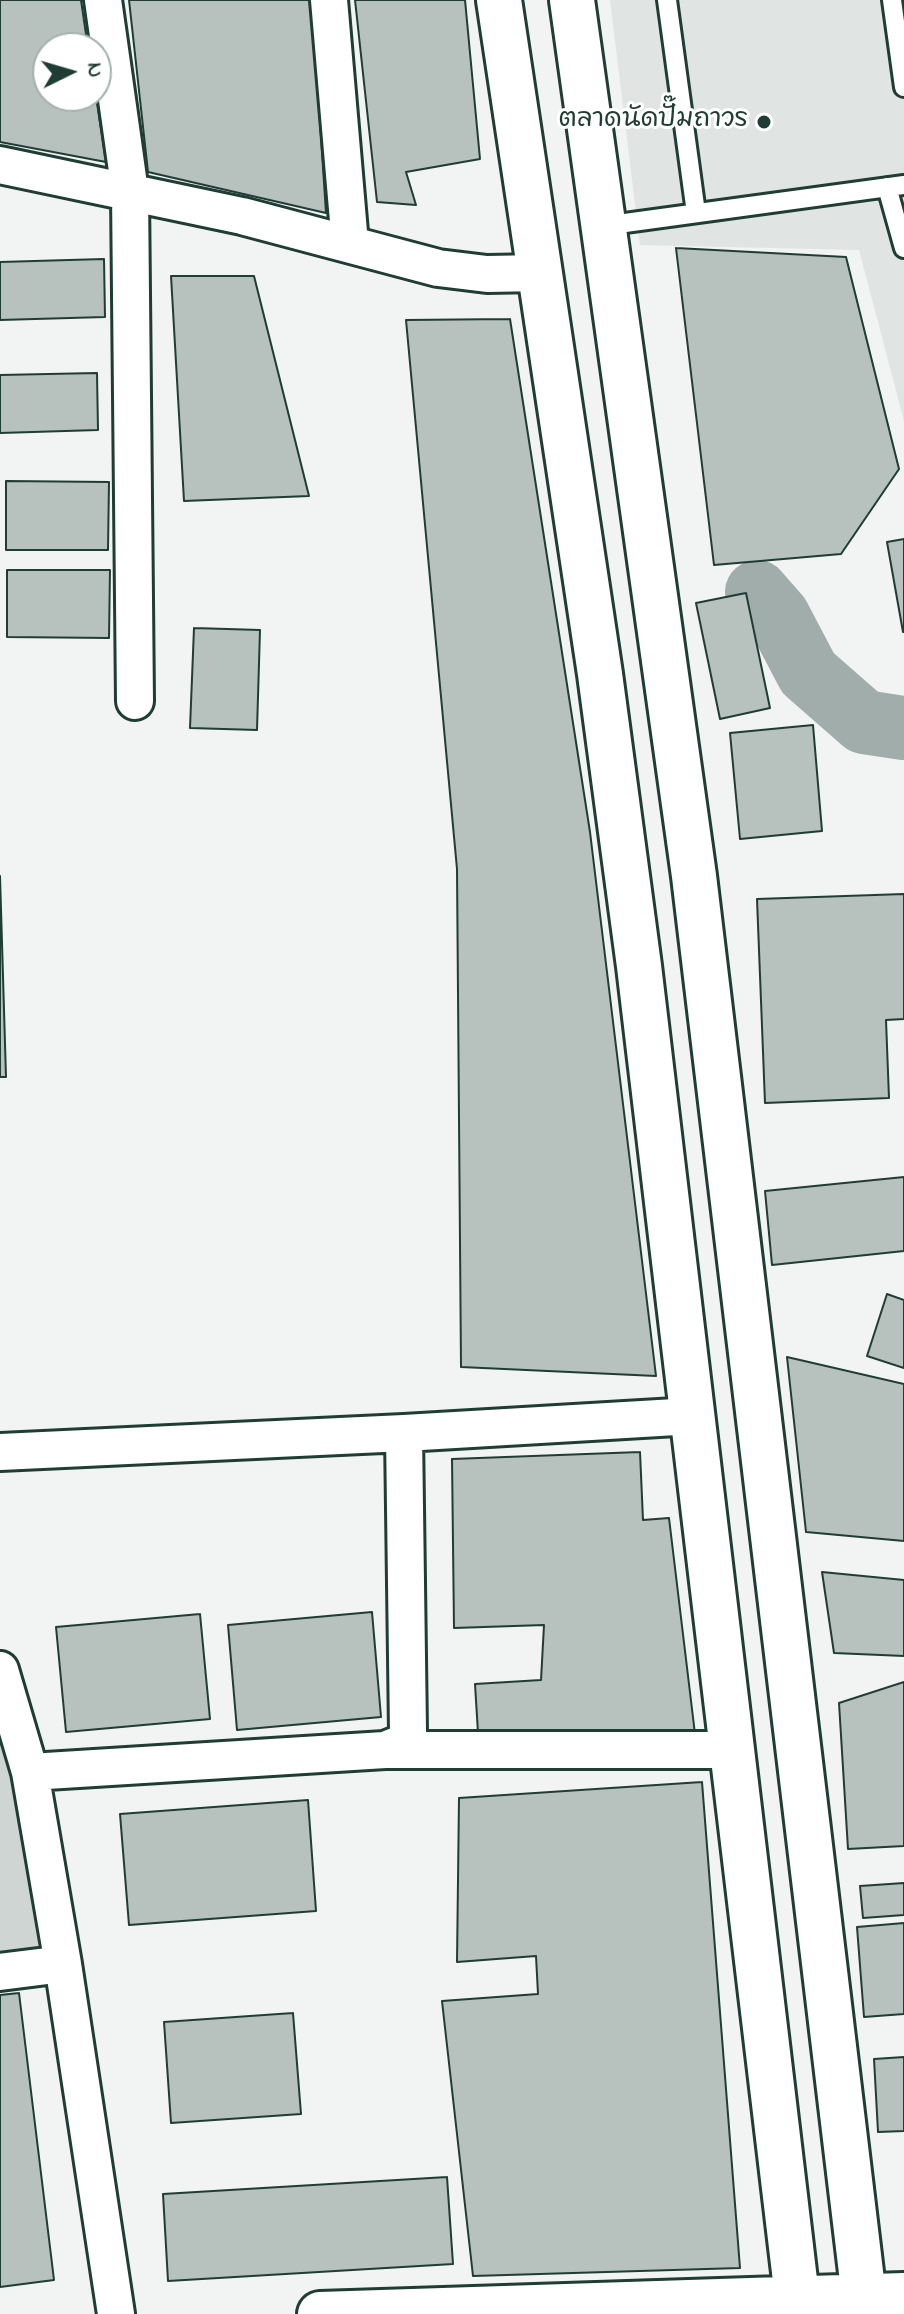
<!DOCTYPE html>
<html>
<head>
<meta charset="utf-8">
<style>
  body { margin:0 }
  #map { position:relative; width:904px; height:2314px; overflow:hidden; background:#f2f3f3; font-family:"Indie Flower",sans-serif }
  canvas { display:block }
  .north { position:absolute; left:32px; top:32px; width:80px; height:80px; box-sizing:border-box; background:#fff; border:2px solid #a5b1ae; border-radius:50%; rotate:85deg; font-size:22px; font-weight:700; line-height:32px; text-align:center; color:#1f3d34 }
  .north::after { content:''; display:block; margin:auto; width:28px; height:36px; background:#1f3d34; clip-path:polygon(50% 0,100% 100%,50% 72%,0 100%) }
</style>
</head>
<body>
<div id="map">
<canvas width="904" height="2314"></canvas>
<div class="north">N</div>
</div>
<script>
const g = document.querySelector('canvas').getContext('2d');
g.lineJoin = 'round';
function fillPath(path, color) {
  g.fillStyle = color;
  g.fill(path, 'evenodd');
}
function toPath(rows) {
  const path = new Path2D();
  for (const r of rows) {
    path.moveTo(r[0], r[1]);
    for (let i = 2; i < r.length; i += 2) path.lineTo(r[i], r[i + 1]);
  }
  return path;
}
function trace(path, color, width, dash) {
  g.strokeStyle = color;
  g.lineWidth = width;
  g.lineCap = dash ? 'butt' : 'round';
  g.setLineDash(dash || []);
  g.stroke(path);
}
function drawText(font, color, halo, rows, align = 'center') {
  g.font = font + ' "Indie Flower","Playpen Sans Thai",sans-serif';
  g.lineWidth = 6;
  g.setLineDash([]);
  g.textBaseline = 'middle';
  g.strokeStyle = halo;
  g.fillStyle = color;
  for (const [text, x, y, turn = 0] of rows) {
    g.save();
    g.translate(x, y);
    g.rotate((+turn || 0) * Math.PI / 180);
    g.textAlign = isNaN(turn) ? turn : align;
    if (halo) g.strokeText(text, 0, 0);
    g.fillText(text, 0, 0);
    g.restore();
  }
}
fillPath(toPath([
  [610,0,904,0,904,421,859,250,640,245]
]), '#e0e4e3');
fillPath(toPath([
  [0,1670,63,1964,0,1972]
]), '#ced5d3');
trace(toPath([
  [757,592,778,616,808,673,864,722,904,728]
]), '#a1adaa', 64);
const building = toPath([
  [0,0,81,0,88,48,48,48,48,96,96,96,106,162,0,142,0,0],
  [129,0,312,0,326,213,148,172,129,0],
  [355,0,465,0,480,159,406,172,416,205,377,202,355,0],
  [676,248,846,257,899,469,841,554,714,565,676,248],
  [104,259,105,317,0,320,0,262,104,259],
  [171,276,254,276,309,496,184,501,171,276],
  [510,319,590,832,656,1376,461,1367,457,869,406,320,510,319],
  [97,373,98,430,0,433,0,375,97,373],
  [6,481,109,482,108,550,6,550,6,481],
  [904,539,904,632,903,632,887,542,904,539],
  [7,570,110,570,109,638,7,637,7,570],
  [746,593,770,708,720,719,696,603,746,593],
  [194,628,260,630,257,730,190,728,194,628],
  [813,725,822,831,740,839,730,733,813,725],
  [0,876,6,1077,0,1077,0,876],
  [904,894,904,1019,886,1020,889,1098,765,1103,757,899,904,894],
  [904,1177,904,1251,772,1265,765,1191,904,1177],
  [887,1294,904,1300,904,1368,867,1356,887,1294],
  [787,1357,904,1384,904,1541,806,1532,787,1357],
  [640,1452,643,1520,669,1518,695,1734,478,1733,475,1684,541,1680,544,1625,454,1628,452,1459,640,1452],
  [822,1572,904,1580,904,1656,834,1653,822,1572],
  [372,1612,381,1717,237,1730,228,1625,372,1612],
  [200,1614,210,1719,66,1732,56,1627,200,1614],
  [904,1682,904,1846,848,1849,839,1703,904,1682],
  [702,1782,740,2268,473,2276,442,2001,538,1994,536,1956,457,1962,459,1798,702,1782],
  [308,1800,316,1911,129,1925,120,1814,308,1800],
  [904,1883,904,1915,863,1918,860,1886,904,1883],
  [904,1923,904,2014,864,2017,857,1927,904,1923],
  [19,1993,54,2280,0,2287,0,1995,19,1993],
  [293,2013,301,2114,171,2123,164,2022,293,2013],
  [904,2057,904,2131,878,2132,874,2059,904,2057],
  [447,2177,453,2264,168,2281,163,2194,447,2177]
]);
fillPath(building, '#b7c1bd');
trace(building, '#1f3d34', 2);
const lane = toPath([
  [667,0,696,213],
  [892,0,904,87],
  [887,187,904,248],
  [603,226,904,185]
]);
const street = toPath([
  [103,0,130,192,135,701],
  [329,0,350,244],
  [0,165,242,216,438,268,487,274,540,273],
  [0,1452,404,1433,693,1416],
  [0,1670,30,1772,63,1964,116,2314],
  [385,1750,733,1750],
  [30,1772,385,1750,400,1744,405,1739,408,1732,404,1433],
  [0,1972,63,1964]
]);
const secondary = toPath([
  [499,0,600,674,639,966,799,2314],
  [572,0,694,876,866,2314],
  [320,2314,904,2295]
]);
trace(lane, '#1f3d34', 24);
trace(street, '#1f3d34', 42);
trace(secondary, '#1f3d34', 50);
trace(lane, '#fff', 18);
trace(street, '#fff', 36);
trace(secondary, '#fff', 44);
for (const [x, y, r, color] of [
  [764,122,8,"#1f3d34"]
]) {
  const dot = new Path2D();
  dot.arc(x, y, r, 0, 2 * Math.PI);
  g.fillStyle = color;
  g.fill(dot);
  trace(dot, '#fff', 3);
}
drawText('26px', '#1f3d34', '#fff', [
  ["ตลาดนัดปั๊มถาวร",748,122]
], 'right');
</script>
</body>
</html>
